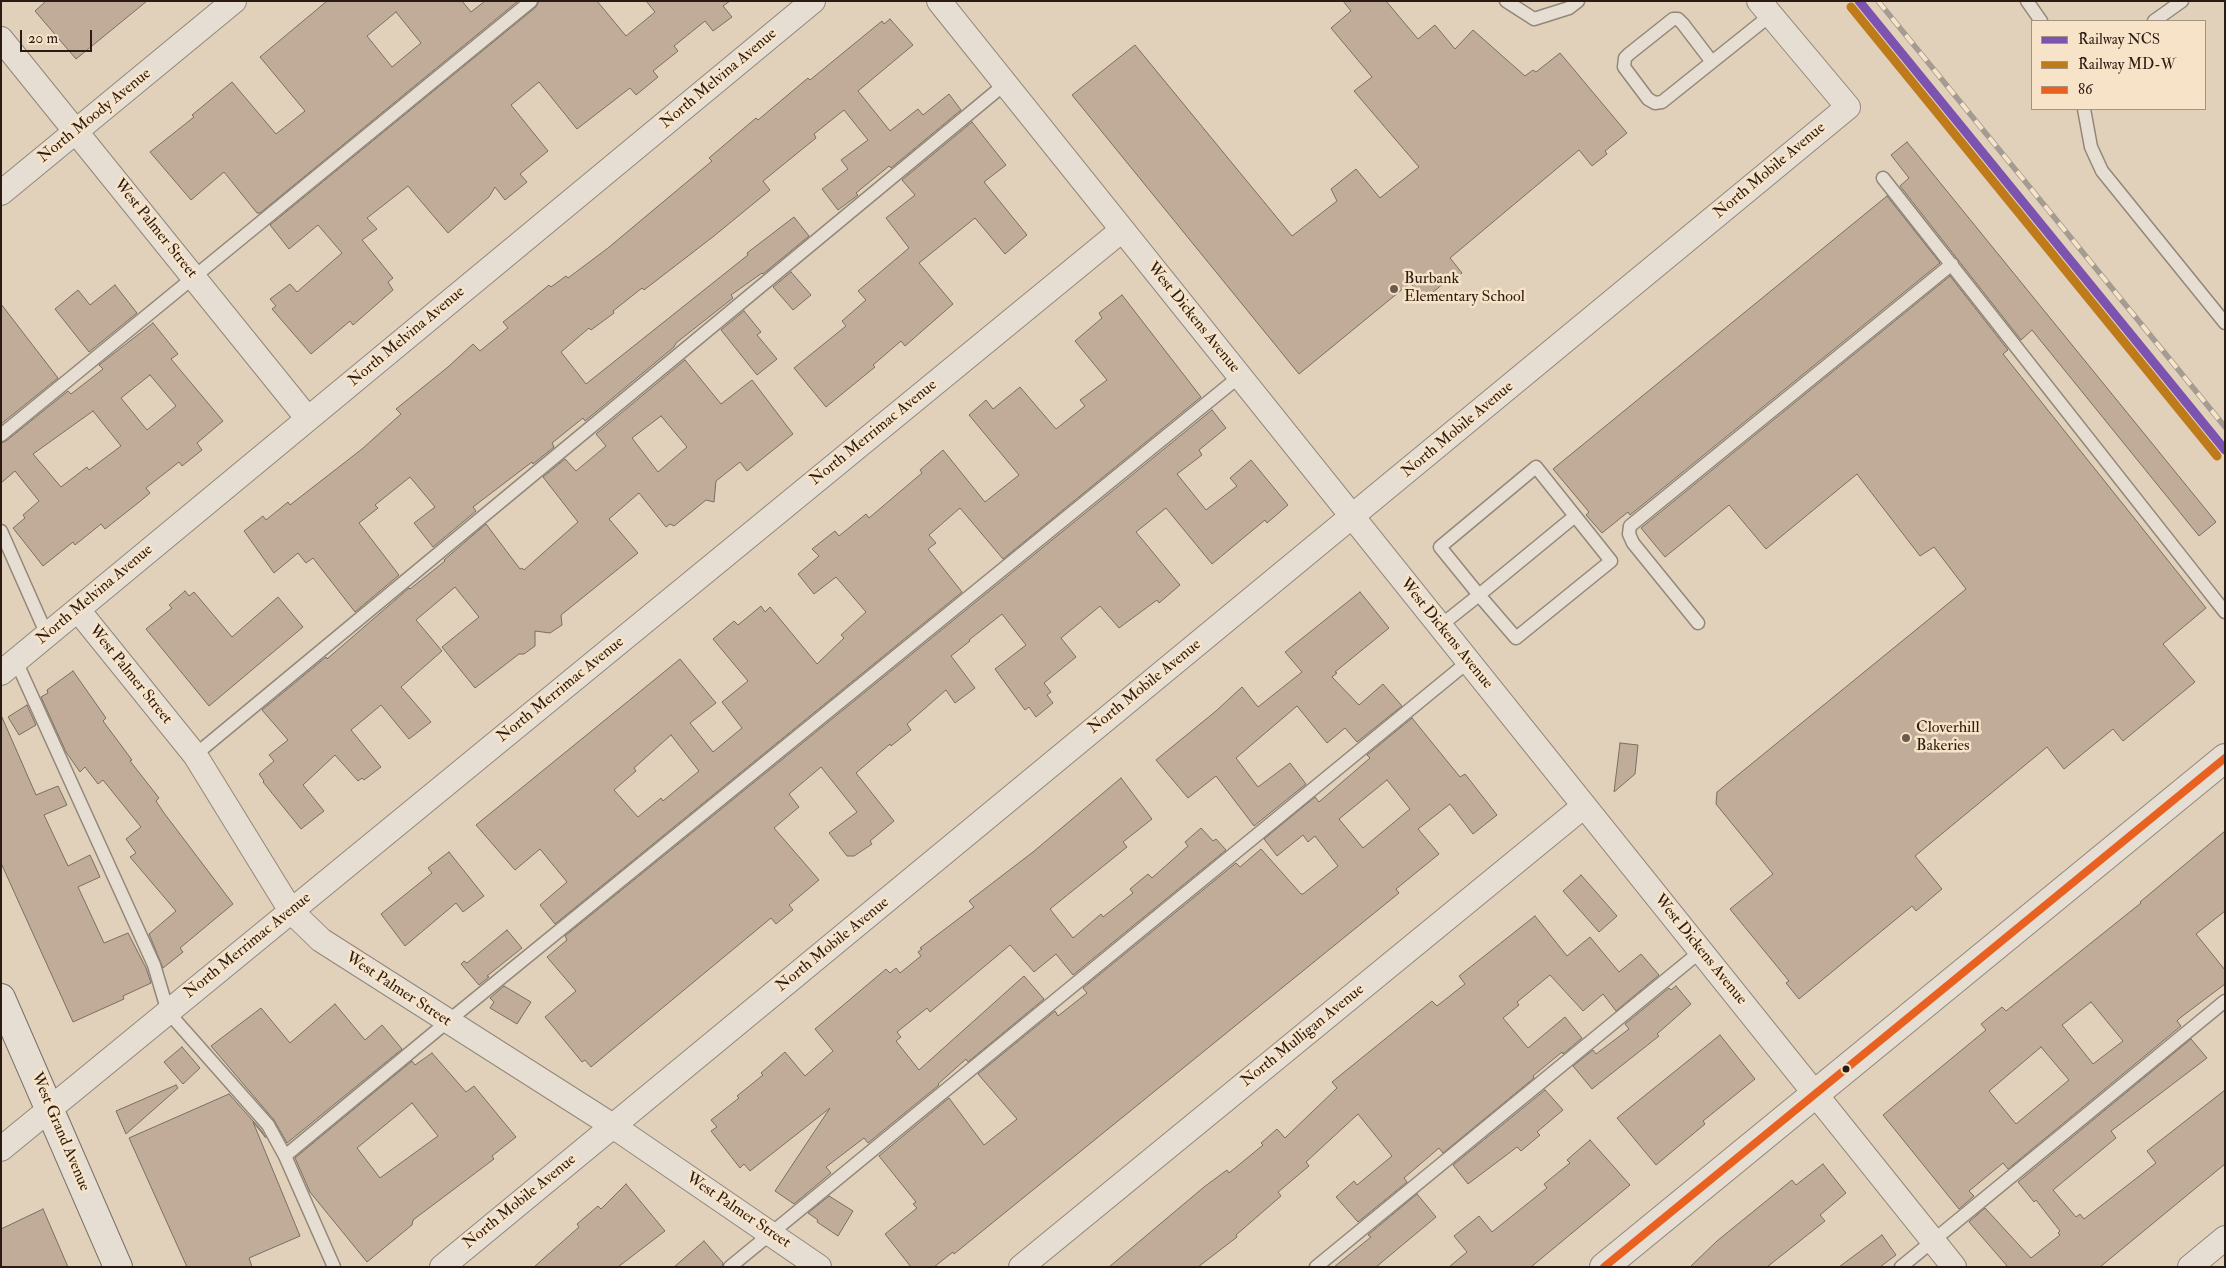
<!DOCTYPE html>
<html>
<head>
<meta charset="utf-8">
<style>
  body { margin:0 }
  #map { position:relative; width:2226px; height:1268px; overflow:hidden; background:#e1d1ba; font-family:"IM FELL Double Pica",serif }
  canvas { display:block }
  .frame { position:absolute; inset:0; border:2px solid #2b1b13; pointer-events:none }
  .legend { position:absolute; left:2031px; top:20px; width:175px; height:90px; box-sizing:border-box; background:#f7e3c7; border:1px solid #a5937f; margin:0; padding:6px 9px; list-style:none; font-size:15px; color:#2b1b13 }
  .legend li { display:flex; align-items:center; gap:10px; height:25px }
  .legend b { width:25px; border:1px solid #a5937f }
  .scale { position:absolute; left:20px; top:30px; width:72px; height:22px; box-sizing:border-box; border:2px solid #2b1b13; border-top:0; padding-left:6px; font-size:15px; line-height:18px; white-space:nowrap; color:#2b1b13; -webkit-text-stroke:4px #f7e3c7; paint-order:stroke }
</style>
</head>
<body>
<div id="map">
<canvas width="2226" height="1268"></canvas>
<div class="frame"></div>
<ul class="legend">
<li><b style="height:6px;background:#7c53af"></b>Railway NCS</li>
<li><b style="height:6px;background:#bf7a1a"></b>Railway MD-W</li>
<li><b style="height:6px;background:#e86121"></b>86</li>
</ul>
<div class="scale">20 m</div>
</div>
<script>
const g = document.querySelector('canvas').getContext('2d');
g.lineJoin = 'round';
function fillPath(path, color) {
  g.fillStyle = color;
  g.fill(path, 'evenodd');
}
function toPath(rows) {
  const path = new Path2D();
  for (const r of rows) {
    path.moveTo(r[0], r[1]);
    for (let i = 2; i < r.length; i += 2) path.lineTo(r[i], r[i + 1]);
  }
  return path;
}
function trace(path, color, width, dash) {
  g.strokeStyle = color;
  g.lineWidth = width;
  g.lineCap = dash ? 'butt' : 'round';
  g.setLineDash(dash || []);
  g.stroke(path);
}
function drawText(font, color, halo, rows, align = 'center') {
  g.font = font + ' "IM FELL Double Pica",serif';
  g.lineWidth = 5;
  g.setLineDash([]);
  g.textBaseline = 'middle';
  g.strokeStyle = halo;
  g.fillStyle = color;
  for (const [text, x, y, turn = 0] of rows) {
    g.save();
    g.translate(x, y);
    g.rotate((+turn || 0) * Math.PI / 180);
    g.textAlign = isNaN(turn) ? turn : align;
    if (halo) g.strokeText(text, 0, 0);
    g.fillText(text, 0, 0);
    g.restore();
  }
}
const building = toPath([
  [46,1,147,1,76,59,35,11,46,1],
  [327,1,462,1,471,12,485,1,518,1,260,213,257,213,224,172,191,200,150,152,194,117,192,115,232,82,276,134,305,111,260,57,327,1],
  [396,12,421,43,392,67,367,36,396,12],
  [539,1,597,1,626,36,655,12,646,1,730,1,723,6,732,17,713,31,705,21,674,46,678,51,653,71,658,77,636,95,630,88,577,129,539,82,511,105,548,151,520,174,527,182,505,200,495,187,489,197,448,233,408,186,367,218,377,229,362,240,393,278,388,282,393,290,353,325,350,321,311,354,272,309,276,306,270,299,290,284,297,292,342,253,318,225,289,249,270,225,536,7,539,1],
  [1343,1,1386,1,1418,39,1435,25,1455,49,1473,30,1525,76,1533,70,1536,72,1560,53,1627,133,1605,151,1607,154,1592,166,1579,150,1450,258,1462,273,1448,285,1445,282,1425,299,1410,283,1299,374,1072,95,1135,45,1292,236,1337,201,1331,189,1356,169,1380,198,1419,167,1354,91,1372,77,1331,28,1351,11,1343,1],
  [890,19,913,45,858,91,890,131,918,109,923,115,949,94,961,110,891,168,889,166,856,193,858,195,838,210,822,189,848,169,841,160,868,140,844,110,814,134,816,138,763,181,770,190,714,236,644,290,642,288,613,311,614,313,591,330,589,328,561,352,586,384,748,255,747,253,794,217,809,236,763,274,762,273,731,295,733,298,676,343,674,347,585,421,583,418,552,443,554,447,533,464,532,462,473,507,476,511,433,547,414,523,435,507,410,477,375,505,378,508,359,523,399,575,355,612,313,558,306,563,298,553,274,573,244,531,263,516,266,520,288,502,290,505,362,449,401,414,396,409,448,367,473,344,480,351,508,328,503,322,527,303,549,285,551,287,566,276,568,278,608,248,712,161,709,158,756,118,758,120,808,78,810,80,882,21,884,24,890,19],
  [972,122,1006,165,984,182,1027,235,1005,254,975,218,919,263,953,304,905,346,901,341,873,365,875,367,826,407,794,368,846,326,842,321,866,300,858,291,909,248,886,218,915,195,902,180,972,122],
  [1907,142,2216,522,2199,536,2032,330,2021,340,1900,186,1909,178,1891,155,1907,142],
  [1887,196,1940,263,1630,515,1628,512,1602,533,1586,515,1589,512,1553,469,1887,196],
  [791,272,811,295,793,310,773,287,791,272],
  [1950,276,2008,350,2003,354,2206,608,2163,644,2195,682,2123,741,2113,729,2064,769,2047,747,1915,856,1942,889,1916,911,1912,906,1799,999,1786,983,1789,981,1730,909,1773,874,1716,804,1717,792,1966,589,1934,547,1920,556,1857,474,1766,549,1729,505,1665,557,1641,528,1950,276],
  [115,285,137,313,89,352,55,309,78,290,90,305,115,285],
  [1122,295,1201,397,1003,559,960,508,929,535,936,543,928,549,962,592,555,924,540,905,567,882,540,849,515,870,476,825,680,659,716,703,690,723,713,752,742,728,722,702,748,681,713,639,734,621,738,625,761,606,765,612,770,607,817,664,844,638,841,635,866,612,836,577,814,594,798,574,819,556,812,549,835,531,839,536,866,514,869,518,922,473,920,470,943,450,985,502,1019,475,969,415,986,400,993,409,1020,387,1056,429,1085,406,1080,400,1107,380,1075,341,1102,318,1099,313,1122,295],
  [671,735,699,771,663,801,661,798,638,817,614,790,636,771,634,768,671,735],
  [1,304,58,378,1,424,1,304],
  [744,311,761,332,757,335,777,359,757,375,721,330,744,311],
  [153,323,178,354,171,359,223,421,197,443,202,450,182,466,179,462,146,488,150,493,138,503,105,529,101,524,75,545,73,542,43,566,13,528,25,518,23,515,39,501,15,471,1,483,1,443,6,441,68,391,71,394,103,369,99,365,153,323],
  [150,375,176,406,147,430,121,398,150,375],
  [93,411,121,446,89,470,87,467,61,487,33,454,93,411],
  [685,360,721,404,752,380,793,434,747,471,740,462,716,481,714,502,706,500,674,526,670,524,666,527,639,493,609,519,638,553,561,615,562,625,550,633,535,631,535,646,524,654,519,654,475,688,442,647,479,617,455,587,416,620,442,651,401,687,431,722,409,739,381,705,351,730,381,767,364,780,362,778,358,781,335,755,303,785,324,811,301,829,263,782,264,781,259,774,274,761,269,755,288,740,262,710,326,657,327,659,409,588,410,589,445,561,444,560,486,524,520,569,522,568,524,570,578,522,543,477,565,459,576,471,606,446,596,434,685,360],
  [661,416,687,447,658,472,632,438,661,416],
  [1212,410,1226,428,1199,450,1202,455,1177,474,1206,510,1237,486,1230,478,1251,460,1288,505,1267,523,1265,520,1212,564,1166,508,1136,532,1180,585,1159,603,1157,600,1119,628,1100,606,1061,638,1076,657,1044,683,1051,692,1047,695,1053,703,1036,717,1029,707,1025,710,995,669,1026,645,1002,614,969,640,970,641,951,656,975,688,955,703,946,690,907,724,911,730,891,746,890,744,856,773,894,821,870,841,872,844,854,856,847,856,829,833,857,812,821,767,789,794,799,807,774,828,819,880,789,905,793,910,776,924,771,918,591,1067,585,1060,582,1062,545,1017,576,991,547,957,567,940,565,936,1212,410],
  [185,591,189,596,194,592,232,637,278,597,303,627,209,706,146,629,172,608,169,605,185,591],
  [1360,592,1389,628,1335,672,1337,673,1332,677,1359,705,1383,684,1402,706,1357,742,1345,728,1327,743,1297,706,1236,758,1258,787,1290,763,1306,784,1254,826,1216,776,1188,798,1156,760,1216,711,1242,687,1258,707,1302,672,1285,652,1360,592],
  [73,671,106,718,103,721,132,760,130,761,159,798,156,801,164,813,233,904,180,948,183,952,163,968,149,934,176,911,130,857,136,853,126,839,141,827,103,780,98,784,85,767,80,772,66,752,41,697,48,693,47,690,73,671],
  [27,705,36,725,19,735,8,717,27,705],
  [1,715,36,795,58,786,67,805,44,815,68,866,90,855,100,877,78,887,104,943,128,933,146,968,151,983,123,996,124,999,73,1022,1,863,1,715],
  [1412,718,1460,777,1465,774,1497,815,1473,834,1450,804,1418,829,1439,854,1396,889,1399,893,954,1254,953,1252,934,1267,911,1267,885,1234,917,1208,913,1204,916,1202,879,1156,949,1098,984,1145,1017,1119,978,1074,1055,1011,1058,1016,1087,993,1083,988,1236,863,1240,867,1261,849,1301,894,1303,894,1338,866,1315,836,1308,842,1303,835,1277,856,1264,839,1315,797,1319,802,1370,758,1367,755,1412,718],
  [1387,780,1410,809,1363,848,1339,819,1387,780],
  [1620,743,1638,745,1635,774,1614,792,1620,743],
  [1121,778,1152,819,1123,842,1127,847,1050,909,1073,938,1101,914,1103,917,1133,893,1130,889,1148,874,1152,878,1188,846,1185,842,1201,828,1213,841,1216,839,1226,850,1073,975,1056,954,1034,972,1010,945,930,1012,927,1008,897,1032,901,1037,896,1041,919,1070,1024,976,1044,999,968,1062,966,1059,938,1084,939,1085,868,1143,864,1138,826,1167,831,1173,794,1204,775,1191,830,1108,750,1171,744,1164,740,1168,711,1131,717,1127,711,1120,739,1098,737,1096,763,1075,761,1073,785,1052,805,1076,833,1051,815,1029,886,969,890,973,896,968,900,973,921,956,918,952,922,949,920,948,974,907,969,901,1033,852,1121,778],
  [2225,831,2225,911,2196,934,2225,970,2225,984,2180,1018,2177,1021,2181,1026,2008,1169,2003,1163,1969,1191,1974,1196,1959,1209,1883,1115,1986,1030,1981,1024,2002,1007,2006,1011,2141,903,2140,902,2225,831],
  [2091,1002,2123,1041,2093,1064,2062,1025,2091,1002],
  [2041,1047,2069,1080,2016,1124,1989,1091,2041,1047],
  [449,852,484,896,463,912,456,903,405,946,381,914,432,873,428,868,449,852],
  [1581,875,1617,916,1599,932,1563,891,1581,875],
  [1535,916,1567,956,1590,937,1619,972,1641,954,1659,975,1616,1011,1603,994,1583,1011,1550,975,1517,1002,1519,1005,1503,1018,1528,1048,1565,1017,1582,1038,1563,1054,1562,1052,1533,1076,1534,1078,1443,1153,1439,1148,1404,1178,1407,1182,1358,1222,1336,1197,1354,1181,1357,1185,1392,1156,1358,1114,1306,1162,1309,1166,1278,1192,1281,1196,1236,1235,1237,1237,1198,1267,1109,1267,1204,1187,1227,1170,1229,1173,1263,1145,1261,1143,1277,1129,1285,1138,1337,1088,1332,1082,1432,1001,1437,1006,1465,984,1459,976,1535,916],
  [507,930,522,948,487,976,489,977,479,985,461,964,464,961,467,963,507,930],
  [504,986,531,1002,517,1024,490,1008,494,1002,490,998,504,986],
  [1676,986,1691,1004,1657,1034,1659,1036,1592,1089,1573,1066,1593,1050,1596,1054,1629,1029,1625,1024,1669,988,1671,990,1676,986],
  [335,1004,365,1040,382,1025,402,1049,287,1143,274,1120,211,1046,261,1008,290,1043,335,1004],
  [1720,1035,1755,1079,1703,1121,1705,1124,1656,1165,1617,1118,1720,1035],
  [2191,1039,2207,1058,2111,1131,2116,1138,2053,1190,2076,1217,2080,1214,2084,1219,2156,1163,2147,1151,2225,1090,2225,1164,2100,1267,2008,1267,1969,1222,1985,1208,2031,1258,2060,1235,2058,1233,2060,1231,2036,1200,2034,1202,2018,1182,2191,1039],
  [182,1047,200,1068,183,1084,164,1062,182,1047],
  [432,1053,466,1092,474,1086,516,1137,492,1156,494,1159,413,1220,412,1225,367,1262,310,1192,295,1158,412,1061,415,1065,432,1053],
  [412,1103,438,1136,380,1178,357,1148,412,1103],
  [176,1085,178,1088,126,1134,116,1111,176,1085],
  [1545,1090,1563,1110,1537,1132,1540,1135,1521,1151,1517,1147,1468,1184,1453,1165,1545,1090],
  [229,1094,261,1130,266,1138,253,1122,300,1236,249,1258,252,1267,187,1267,129,1138,229,1094],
  [1590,1140,1630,1185,1531,1267,1449,1267,1467,1252,1454,1236,1479,1216,1492,1232,1547,1188,1544,1184,1570,1163,1567,1160,1590,1140],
  [1823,1164,1846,1193,1820,1215,1825,1221,1767,1267,1690,1267,1717,1241,1792,1180,1796,1185,1823,1164],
  [626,1184,665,1231,618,1267,534,1267,579,1227,577,1224,598,1206,601,1209,626,1184],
  [1417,1194,1436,1217,1376,1267,1334,1267,1371,1237,1368,1235,1417,1194],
  [829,1196,853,1211,838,1236,817,1222,818,1220,808,1213,829,1196],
  [43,1209,68,1267,1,1267,1,1229,43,1209],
  [1882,1235,1896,1255,1880,1267,1839,1267,1882,1235],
  [704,1241,723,1263,722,1267,674,1267,704,1241]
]);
fillPath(building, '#c0ac98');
trace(building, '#786f63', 1);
const service = toPath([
  [1506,1,1534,19,1569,8,1578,1],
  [2027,1,2041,21],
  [2154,21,2182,1],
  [1712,62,1683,24,1678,19,1673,19,1629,54,1625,58,1624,67,1648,99,1655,103,1662,102,1772,14],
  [2084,109,2091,147,2102,171,2225,323],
  [1883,178,2225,612],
  [1,435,531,1],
  [1,531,47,635],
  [1698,623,1633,543,1629,534,1630,526,1952,264],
  [1440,626,1479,595,1516,638,1611,561,1536,467,1440,547,1479,595,1575,516],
  [16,661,154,965,168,1012,268,1125,285,1156,334,1267],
  [195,755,1005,84],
  [285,1156,447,1022,1240,376],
  [730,1267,1469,661],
  [1316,1267,1701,951],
  [1901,1267,2225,1001]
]);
const minor = toPath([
  [939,1,1954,1267],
  [1,39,308,419],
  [1,193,234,1],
  [78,610,195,755,291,911,321,940,613,1126,819,1267],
  [1,673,813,1],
  [1,1149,1122,230],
  [442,1267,1848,107,1759,1],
  [1021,1267,1584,806],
  [2190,1267,2225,1238]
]);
const tertiary = toPath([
  [1604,1267,2225,758]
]);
const secondary = toPath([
  [1,998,118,1267]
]);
trace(service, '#928779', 15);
trace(minor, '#928779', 26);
trace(tertiary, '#928779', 30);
trace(secondary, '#786f63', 30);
trace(service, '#e6ded3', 12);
trace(minor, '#e6ded3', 24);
trace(tertiary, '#e6ded3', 28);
trace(secondary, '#e6ded3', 28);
const rail = toPath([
  [1878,1,2225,427]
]);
trace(rail, '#a49b92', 5.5);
trace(rail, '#f7e3c7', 4, [11]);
trace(toPath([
  [1604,1267,2225,758]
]), '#e86121', 8);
trace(toPath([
  [1859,1,2225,450]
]), '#7c53af', 9);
trace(toPath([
  [1851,7,2217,456]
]), '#bf7a1a', 9);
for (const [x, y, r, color] of [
  [1394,289,5,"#6b5b4d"],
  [1906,738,5,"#6b5b4d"],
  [1846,1069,4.5,"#2b1b13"]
]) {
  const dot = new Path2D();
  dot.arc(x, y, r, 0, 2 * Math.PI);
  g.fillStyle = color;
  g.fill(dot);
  trace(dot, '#f7e3c7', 2);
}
drawText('16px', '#2b1b13', '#f7e3c7', [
  ["North Melvina Avenue",719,79,-40],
  ["North Moody Avenue",95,116,-39],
  ["North Mobile Avenue",1770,171,-40],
  ["West Palmer Street",155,229,51],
  ["West Dickens Avenue",1193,318,51],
  ["North Melvina Avenue",407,337,-40],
  ["North Mobile Avenue",1458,430,-40],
  ["North Merrimac Avenue",874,433,-39],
  ["North Melvina Avenue",95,595,-40],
  ["West Dickens Avenue",1446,634,51],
  ["West Palmer Street",130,675,51],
  ["North Mobile Avenue",1145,687,-39],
  ["North Merrimac Avenue",561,690,-39],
  ["North Mobile Avenue",833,945,-39],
  ["North Merrimac Avenue",248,946,-39],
  ["West Dickens Avenue",1700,950,51],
  ["West Palmer Street",398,990,33],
  ["North Mulligan Avenue",1303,1036,-39],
  ["West Grand Avenue",60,1132,67],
  ["North Mobile Avenue",520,1202,-39],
  ["West Palmer Street",738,1211,34]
]);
drawText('16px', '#2b1b13', '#f7e3c7', [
  ["Burbank",1404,280],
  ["Elementary School",1404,298],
  ["Cloverhill",1916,729],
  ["Bakeries",1916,747]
], 'left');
</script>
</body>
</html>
